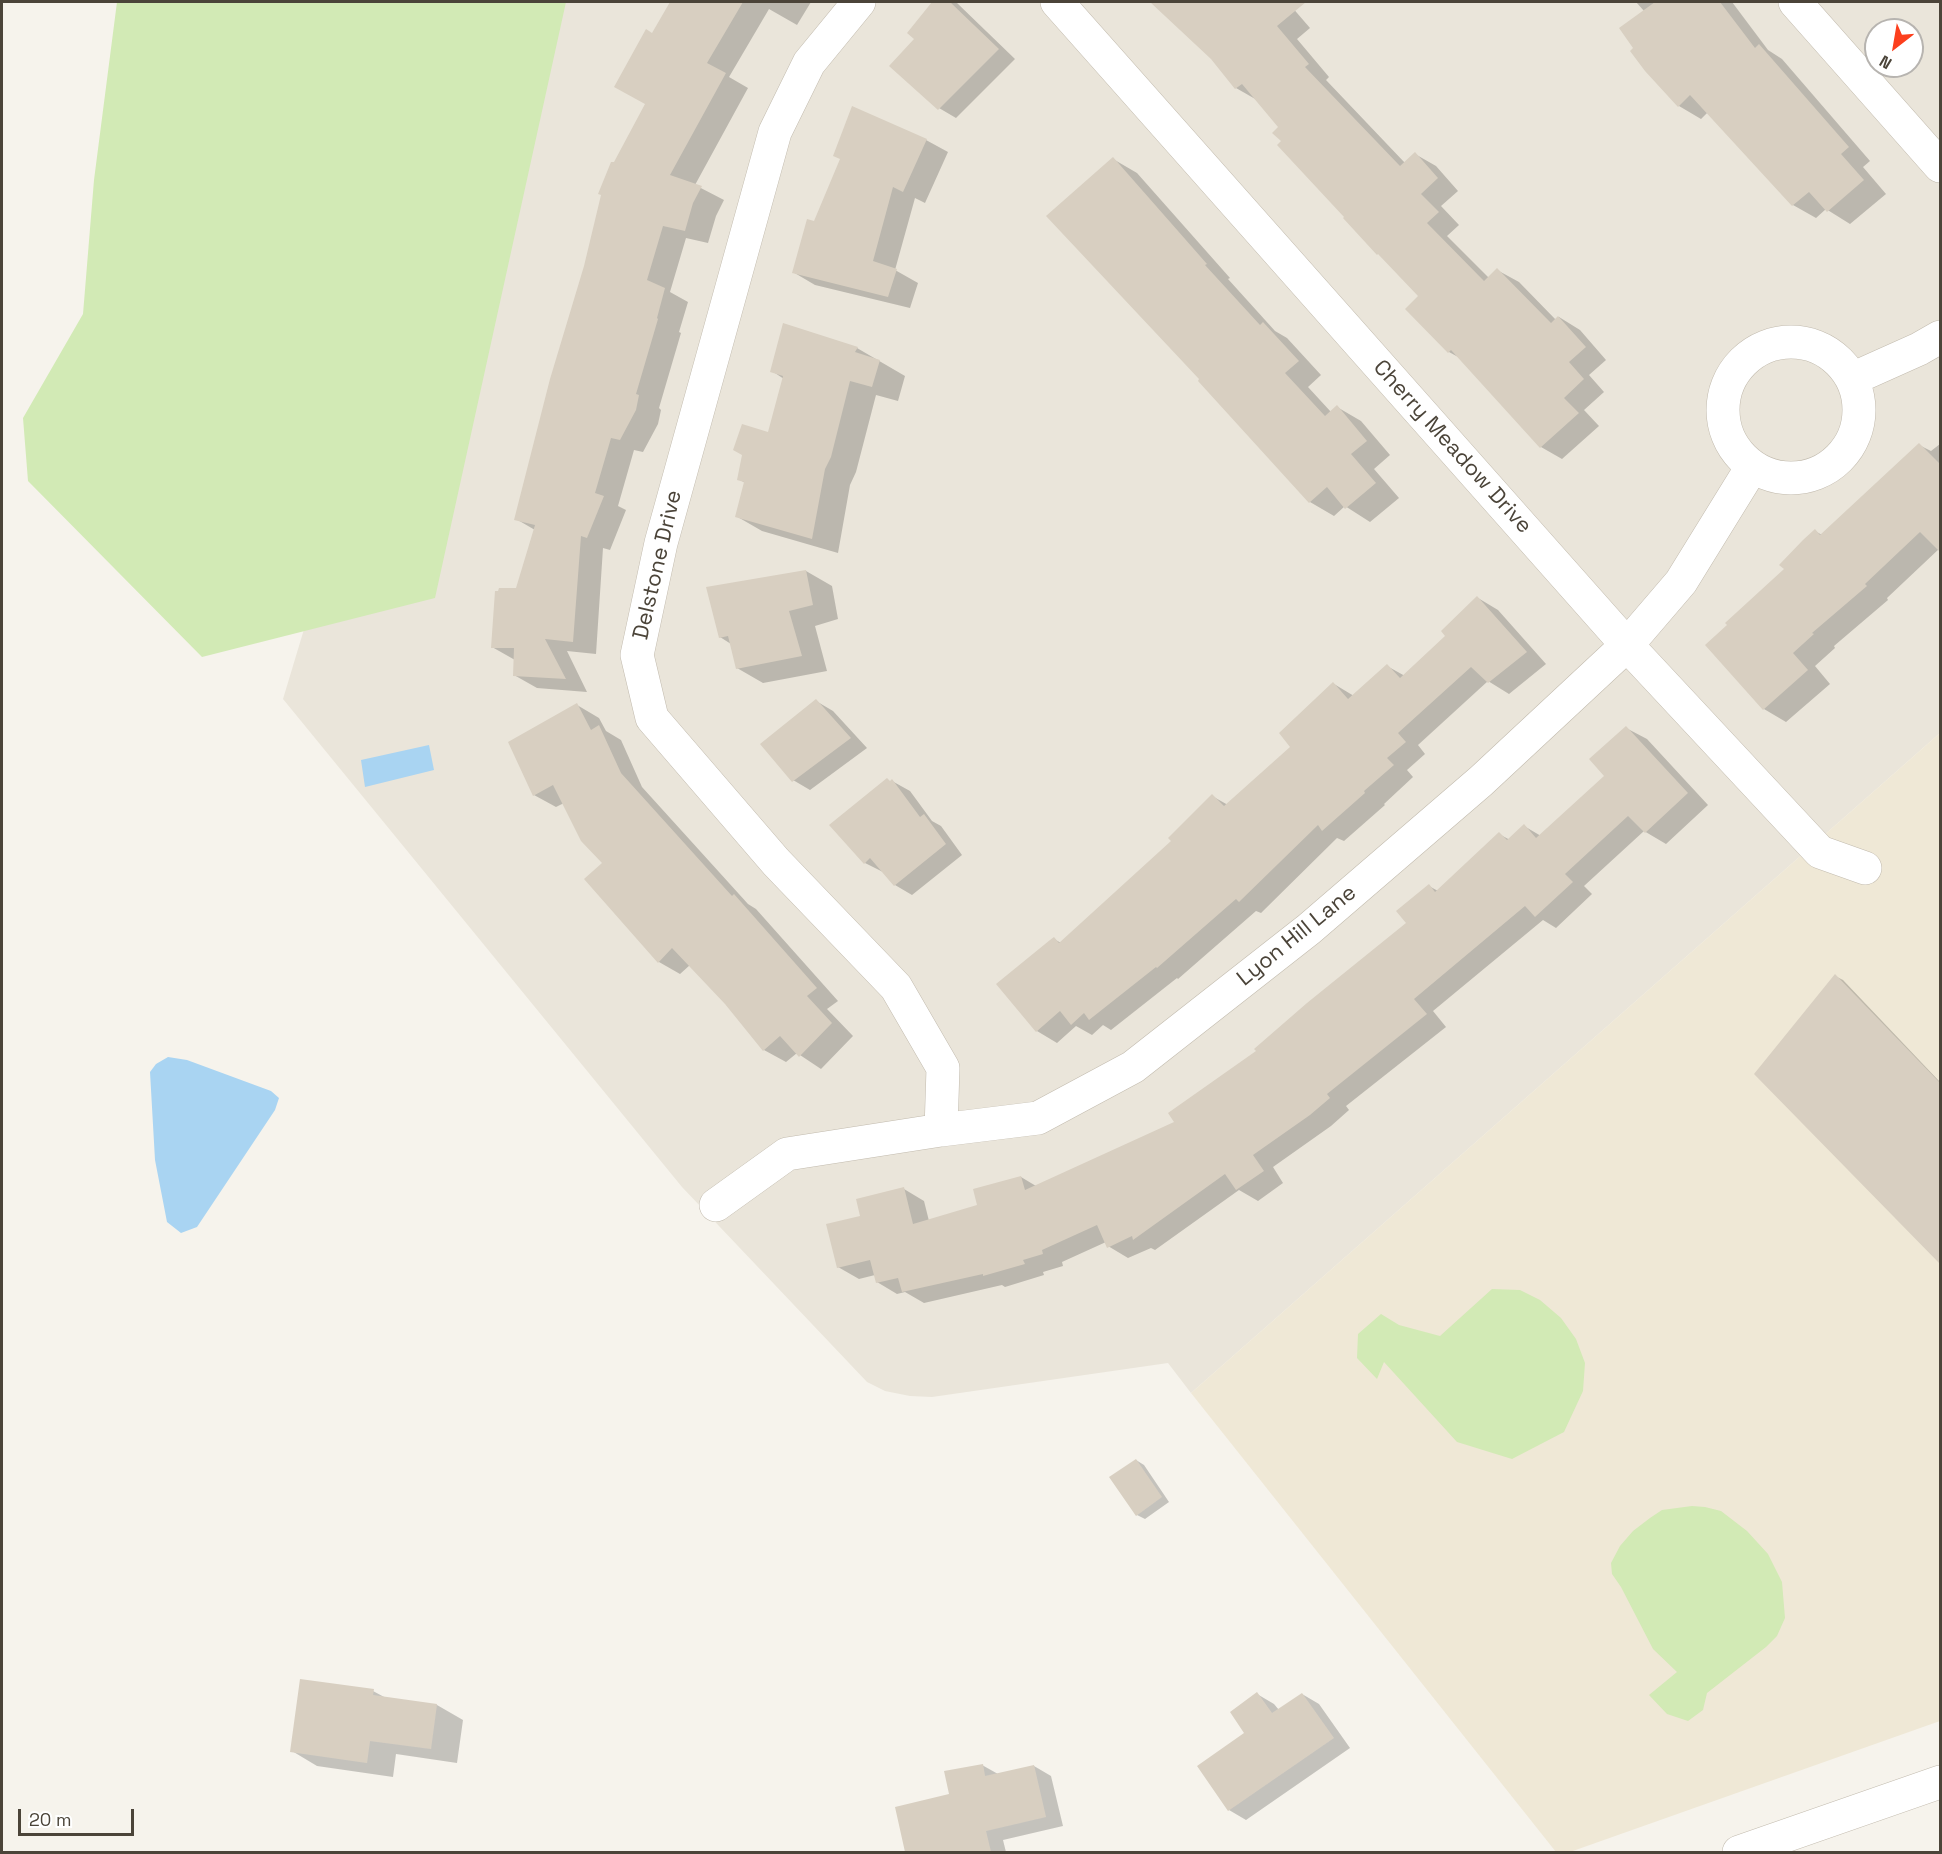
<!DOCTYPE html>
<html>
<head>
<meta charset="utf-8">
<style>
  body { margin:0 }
  #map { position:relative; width:1942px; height:1854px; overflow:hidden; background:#f6f3ec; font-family:"Space Grotesk",sans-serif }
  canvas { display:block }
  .frame { position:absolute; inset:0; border:3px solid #4b4439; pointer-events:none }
  .north { position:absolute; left:1864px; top:18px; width:60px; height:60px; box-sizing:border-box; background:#fff; border:2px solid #b7b4b0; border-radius:50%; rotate:211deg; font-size:16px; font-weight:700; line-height:24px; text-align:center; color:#4b4439 }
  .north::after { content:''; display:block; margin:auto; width:21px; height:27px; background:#fc3f1d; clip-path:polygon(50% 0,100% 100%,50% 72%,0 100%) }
  .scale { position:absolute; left:18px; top:1809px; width:116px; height:27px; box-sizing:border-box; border:3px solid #4b4439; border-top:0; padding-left:8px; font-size:18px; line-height:21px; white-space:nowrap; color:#4b4439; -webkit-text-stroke:4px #fff; paint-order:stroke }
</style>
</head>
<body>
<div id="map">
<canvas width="1942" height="1854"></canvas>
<div class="frame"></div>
<div class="north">N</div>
<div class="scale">20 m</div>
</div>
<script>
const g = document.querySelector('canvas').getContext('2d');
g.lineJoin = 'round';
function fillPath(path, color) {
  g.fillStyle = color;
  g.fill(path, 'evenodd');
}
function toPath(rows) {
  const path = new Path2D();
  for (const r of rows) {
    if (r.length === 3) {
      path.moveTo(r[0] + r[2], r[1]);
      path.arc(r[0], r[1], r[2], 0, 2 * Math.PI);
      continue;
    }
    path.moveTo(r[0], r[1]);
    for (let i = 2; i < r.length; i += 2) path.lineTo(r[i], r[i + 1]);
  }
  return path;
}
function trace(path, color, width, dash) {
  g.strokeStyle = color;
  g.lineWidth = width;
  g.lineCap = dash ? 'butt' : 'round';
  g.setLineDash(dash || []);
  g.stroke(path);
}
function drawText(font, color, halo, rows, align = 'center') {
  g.font = font + ' "Space Grotesk",sans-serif';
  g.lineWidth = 4.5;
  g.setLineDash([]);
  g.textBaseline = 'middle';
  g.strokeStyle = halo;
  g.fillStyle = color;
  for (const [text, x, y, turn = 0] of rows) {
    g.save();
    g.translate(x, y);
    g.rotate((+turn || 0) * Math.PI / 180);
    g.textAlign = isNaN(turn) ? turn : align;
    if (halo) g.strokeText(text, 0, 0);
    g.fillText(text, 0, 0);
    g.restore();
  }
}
fillPath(toPath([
  [493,2,1940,2,1940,733,1191,1393,1168,1363,932,1397,910,1396,885,1391,867,1382,682,1187,283,699],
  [1876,30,1912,30,1912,66,1876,66]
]), '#eae5da');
fillPath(toPath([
  [1940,733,1940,1721,1570,1852,1556,1852,1191,1393]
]), '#efe8d6');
fillPath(toPath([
  [117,2,566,2,435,598,202,657,28,481,23,418,83,314,94,180],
  [1492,1289,1520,1290,1540,1300,1561,1318,1576,1339,1585,1363,1583,1391,1564,1432,1512,1459,1457,1442,1384,1362,1377,1379,1357,1358,1358,1334,1381,1314,1399,1325,1440,1336],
  [1692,1506,1705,1507,1721,1511,1747,1531,1768,1554,1782,1582,1785,1618,1777,1636,1766,1647,1707,1693,1703,1710,1688,1721,1667,1714,1649,1695,1677,1672,1653,1649,1621,1587,1612,1574,1611,1563,1620,1546,1633,1531,1650,1518,1662,1510]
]), '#d2eab5');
fillPath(toPath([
  [429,745,434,770,365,787,361,760],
  [168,1057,187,1060,271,1091,279,1098,275,1110,197,1227,181,1233,167,1222,155,1160,150,1072,156,1064]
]), '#a9d4f2');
fillPath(toPath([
  [672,2,811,2,797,25,769,9,729,77,748,88,695,185,724,200,716,216,708,243,686,238,670,292,688,302,679,332,681,333,659,408,661,410,658,424,643,452,634,450,618,506,626,510,610,550,603,548,596,654,567,651,587,692,537,688,514,675,515,660,492,647,517,590,535,530,516,519,614,164,647,104,653,35],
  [934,2,954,2,957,3,1015,59,956,118,939,108,916,38,909,33],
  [1152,2,1246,2,1253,8,1261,2,1283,2,1291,6,1310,28,1297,39,1329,77,1326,80,1405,163,1415,154,1436,166,1458,191,1441,206,1459,225,1447,236,1489,278,1497,270,1519,282,1556,320,1559,317,1580,330,1606,360,1589,375,1604,392,1584,410,1599,426,1562,459,1541,447,1460,358,1449,352,1420,296,1283,141,1280,128,1257,100,1236,88,1212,58],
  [1636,2,1732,2,1768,50,1782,59,1870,161,1863,167,1886,194,1850,224,1826,209,1816,218,1793,205,1708,112,1701,119,1679,106,1644,11],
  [926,140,948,152,925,203,915,198,895,270,918,283,910,308,815,285,793,272,842,159],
  [1113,159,1137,173,1230,278,1228,279,1275,331,1287,338,1321,375,1308,387,1331,412,1337,407,1361,421,1390,455,1374,469,1399,498,1370,522,1345,506,1334,516,1310,502],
  [857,348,905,376,898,401,876,395,856,472,850,485,838,553,762,531,736,516,745,483,739,479,769,434,784,379,772,371],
  [1940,444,1940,548,1887,598,1888,600,1834,646,1835,648,1815,666,1830,684,1786,722,1764,709,1786,570,1815,531,1822,535,1919,445,1931,451],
  [806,571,832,586,838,619,815,626,827,671,763,683,737,668,731,644,720,637],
  [1478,598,1498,610,1546,664,1509,694,1488,681,1418,745,1425,754,1407,770,1413,777,1384,804,1385,805,1344,841,1337,838,1261,913,1256,911,1178,979,1177,978,1111,1030,1103,1025,1092,1035,1076,1026,1057,1043,1037,1031,1054,939,1061,943,1173,841,1212,796,1228,805,1292,747,1334,684,1354,696,1387,666,1405,676,1448,636],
  [816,701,833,711,867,748,810,790,793,780],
  [577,705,599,718,606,731,621,740,642,787,748,904,756,909,838,1001,827,1009,853,1036,821,1069,797,1053,786,1062,764,1050,726,1003,690,965,680,974,659,962,604,863,564,803,556,807,534,795],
  [1626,728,1647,739,1708,805,1666,844,1644,831,1584,886,1592,894,1556,928,1543,920,1433,1011,1446,1027,1346,1106,1349,1110,1331,1126,1273,1167,1283,1183,1258,1201,1239,1190,1155,1250,1151,1248,1128,1258,1108,1246,1106,1242,1062,1262,1063,1266,1043,1272,1044,1275,1005,1287,1002,1285,924,1303,905,1292,897,1294,877,1282,875,1275,859,1279,838,1267,862,1217,904,1189,924,1201,929,1221,979,1206,1021,1177,1036,1186,1176,1122,1408,924,1429,886,1438,891,1499,834,1510,840,1524,826,1541,836,1606,776],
  [892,781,910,791,932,821,941,826,962,855,912,895,895,885,883,872,865,863],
  [1835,976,1843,980,1940,1082,1940,1263],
  [1136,1460,1144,1465,1169,1502,1145,1519,1137,1515],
  [373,1691,386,1698,437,1705,463,1720,457,1763,396,1754,393,1777,317,1766,292,1751],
  [1257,1694,1274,1704,1279,1710,1302,1694,1319,1704,1350,1748,1246,1820,1229,1810],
  [982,1765,998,1774,1034,1766,1051,1776,1063,1826,1003,1840,1006,1852,907,1852,896,1808,951,1795]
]), '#0003');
fillPath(toPath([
  [670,2,743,2,707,63,726,73,670,175,702,186,693,203,685,231,663,226,647,280,665,288,657,318,658,319,636,394,639,395,636,410,620,440,611,438,595,493,604,496,587,538,581,536,573,642,545,639,566,679,513,676,514,648,491,648,495,591,498,591,499,588,516,588,535,525,514,520,550,379,584,266,601,195,598,194,611,162,614,162,645,104,614,87,646,29,652,33],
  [932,2,950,2,999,49,938,110,889,66,914,39,907,33],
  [1150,2,1306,2,1277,26,1309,64,1305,67,1400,166,1415,152,1438,178,1421,194,1439,212,1427,223,1484,281,1497,268,1551,323,1558,316,1586,347,1569,362,1584,379,1564,398,1579,413,1540,448,1451,350,1448,353,1405,309,1418,296,1378,254,1377,255,1343,218,1344,217,1277,145,1281,141,1272,133,1278,127,1242,84,1235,89,1211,59],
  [1655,2,1720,2,1755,48,1759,44,1849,147,1841,154,1864,180,1827,212,1809,192,1792,206,1690,95,1678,107,1645,71,1630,51,1633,48,1619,28],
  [852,106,927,139,903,192,893,187,873,261,897,269,888,297,792,273,807,219,814,221,840,159,833,156],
  [1113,157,1207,264,1205,265,1260,325,1263,322,1299,361,1285,373,1325,416,1337,405,1367,441,1351,454,1376,483,1345,509,1327,487,1309,503,1198,381,1199,379,1046,216],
  [783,323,858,347,855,352,880,360,872,387,850,381,831,457,825,469,812,539,735,517,744,482,737,480,742,455,733,450,742,424,768,432,783,376,770,372],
  [1919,443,1941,465,1941,553,1920,532,1865,584,1867,586,1812,633,1814,634,1793,653,1808,670,1763,710,1705,645,1727,625,1725,623,1784,569,1779,565,1803,540,1815,529,1820,535],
  [806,570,813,605,789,611,802,656,736,669,728,636,719,638,706,587],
  [1477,596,1527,652,1488,683,1471,667,1398,733,1406,742,1387,758,1394,765,1364,791,1365,793,1322,831,1318,825,1239,902,1236,899,1157,968,1156,967,1089,1020,1084,1013,1071,1025,1060,1011,1036,1032,996,984,1050,940,1054,937,1059,943,1171,841,1168,838,1212,794,1224,806,1290,747,1279,733,1333,682,1348,699,1387,664,1400,678,1445,636,1441,631],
  [816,699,851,738,792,782,760,744],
  [577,703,591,730,599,725,621,773,732,896,734,894,817,988,807,996,832,1023,799,1057,780,1036,763,1051,725,1004,672,948,658,963,584,879,602,863,581,841,553,785,533,796,508,742],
  [1626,726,1688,793,1645,833,1628,816,1565,874,1573,882,1535,917,1525,906,1414,999,1427,1014,1327,1094,1330,1098,1310,1115,1253,1155,1264,1171,1236,1190,1225,1174,1133,1240,1132,1236,1107,1248,1097,1225,1042,1250,1043,1254,1023,1260,1025,1264,983,1276,983,1274,902,1292,898,1278,876,1283,870,1260,837,1268,826,1224,860,1216,856,1199,904,1187,913,1224,977,1205,973,1189,1021,1176,1025,1190,1174,1122,1168,1113,1256,1051,1254,1049,1307,1003,1406,923,1396,911,1429,884,1435,892,1499,832,1507,840,1524,824,1536,838,1604,776,1589,759],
  [887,778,890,781,892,779,920,817,924,814,946,844,894,886,870,858,864,864,829,825],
  [1835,974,1941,1084,1941,1265,1754,1074],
  [1136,1459,1162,1497,1136,1516,1109,1477],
  [300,1679,374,1689,373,1695,437,1704,431,1749,370,1741,367,1763,290,1752],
  [1257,1692,1272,1713,1302,1693,1334,1738,1228,1811,1197,1766,1244,1733,1230,1712],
  [983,1764,985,1776,1034,1765,1046,1817,986,1831,991,1852,905,1852,895,1807,949,1794,944,1771]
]), '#d8cfc1');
const minor = toPath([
  [859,2,809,63,775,132,661,543,637,655,652,718,776,862,896,987,943,1068,941,1130],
  [1057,2,1627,645,1820,852,1865,868],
  [1795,2,1940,166],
  [1791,410,68],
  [1852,379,1919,349,1940,337],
  [716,1205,787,1154,941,1130,1038,1118,1133,1067,1309,929,1481,781,1627,645,1681,582,1752,467]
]);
const tertiary = toPath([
  [1739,1852,1940,1782]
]);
trace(minor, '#c2bbae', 34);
trace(tertiary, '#c2bbae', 34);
trace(minor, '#fff', 33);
trace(tertiary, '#fff', 33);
drawText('22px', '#4b4439', '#fff', [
  ["Cherry Meadow Drive",1452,447,48],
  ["Delstone Drive",658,565,-77],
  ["Lyon Hill Lane",1297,936,-39]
]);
</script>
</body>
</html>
